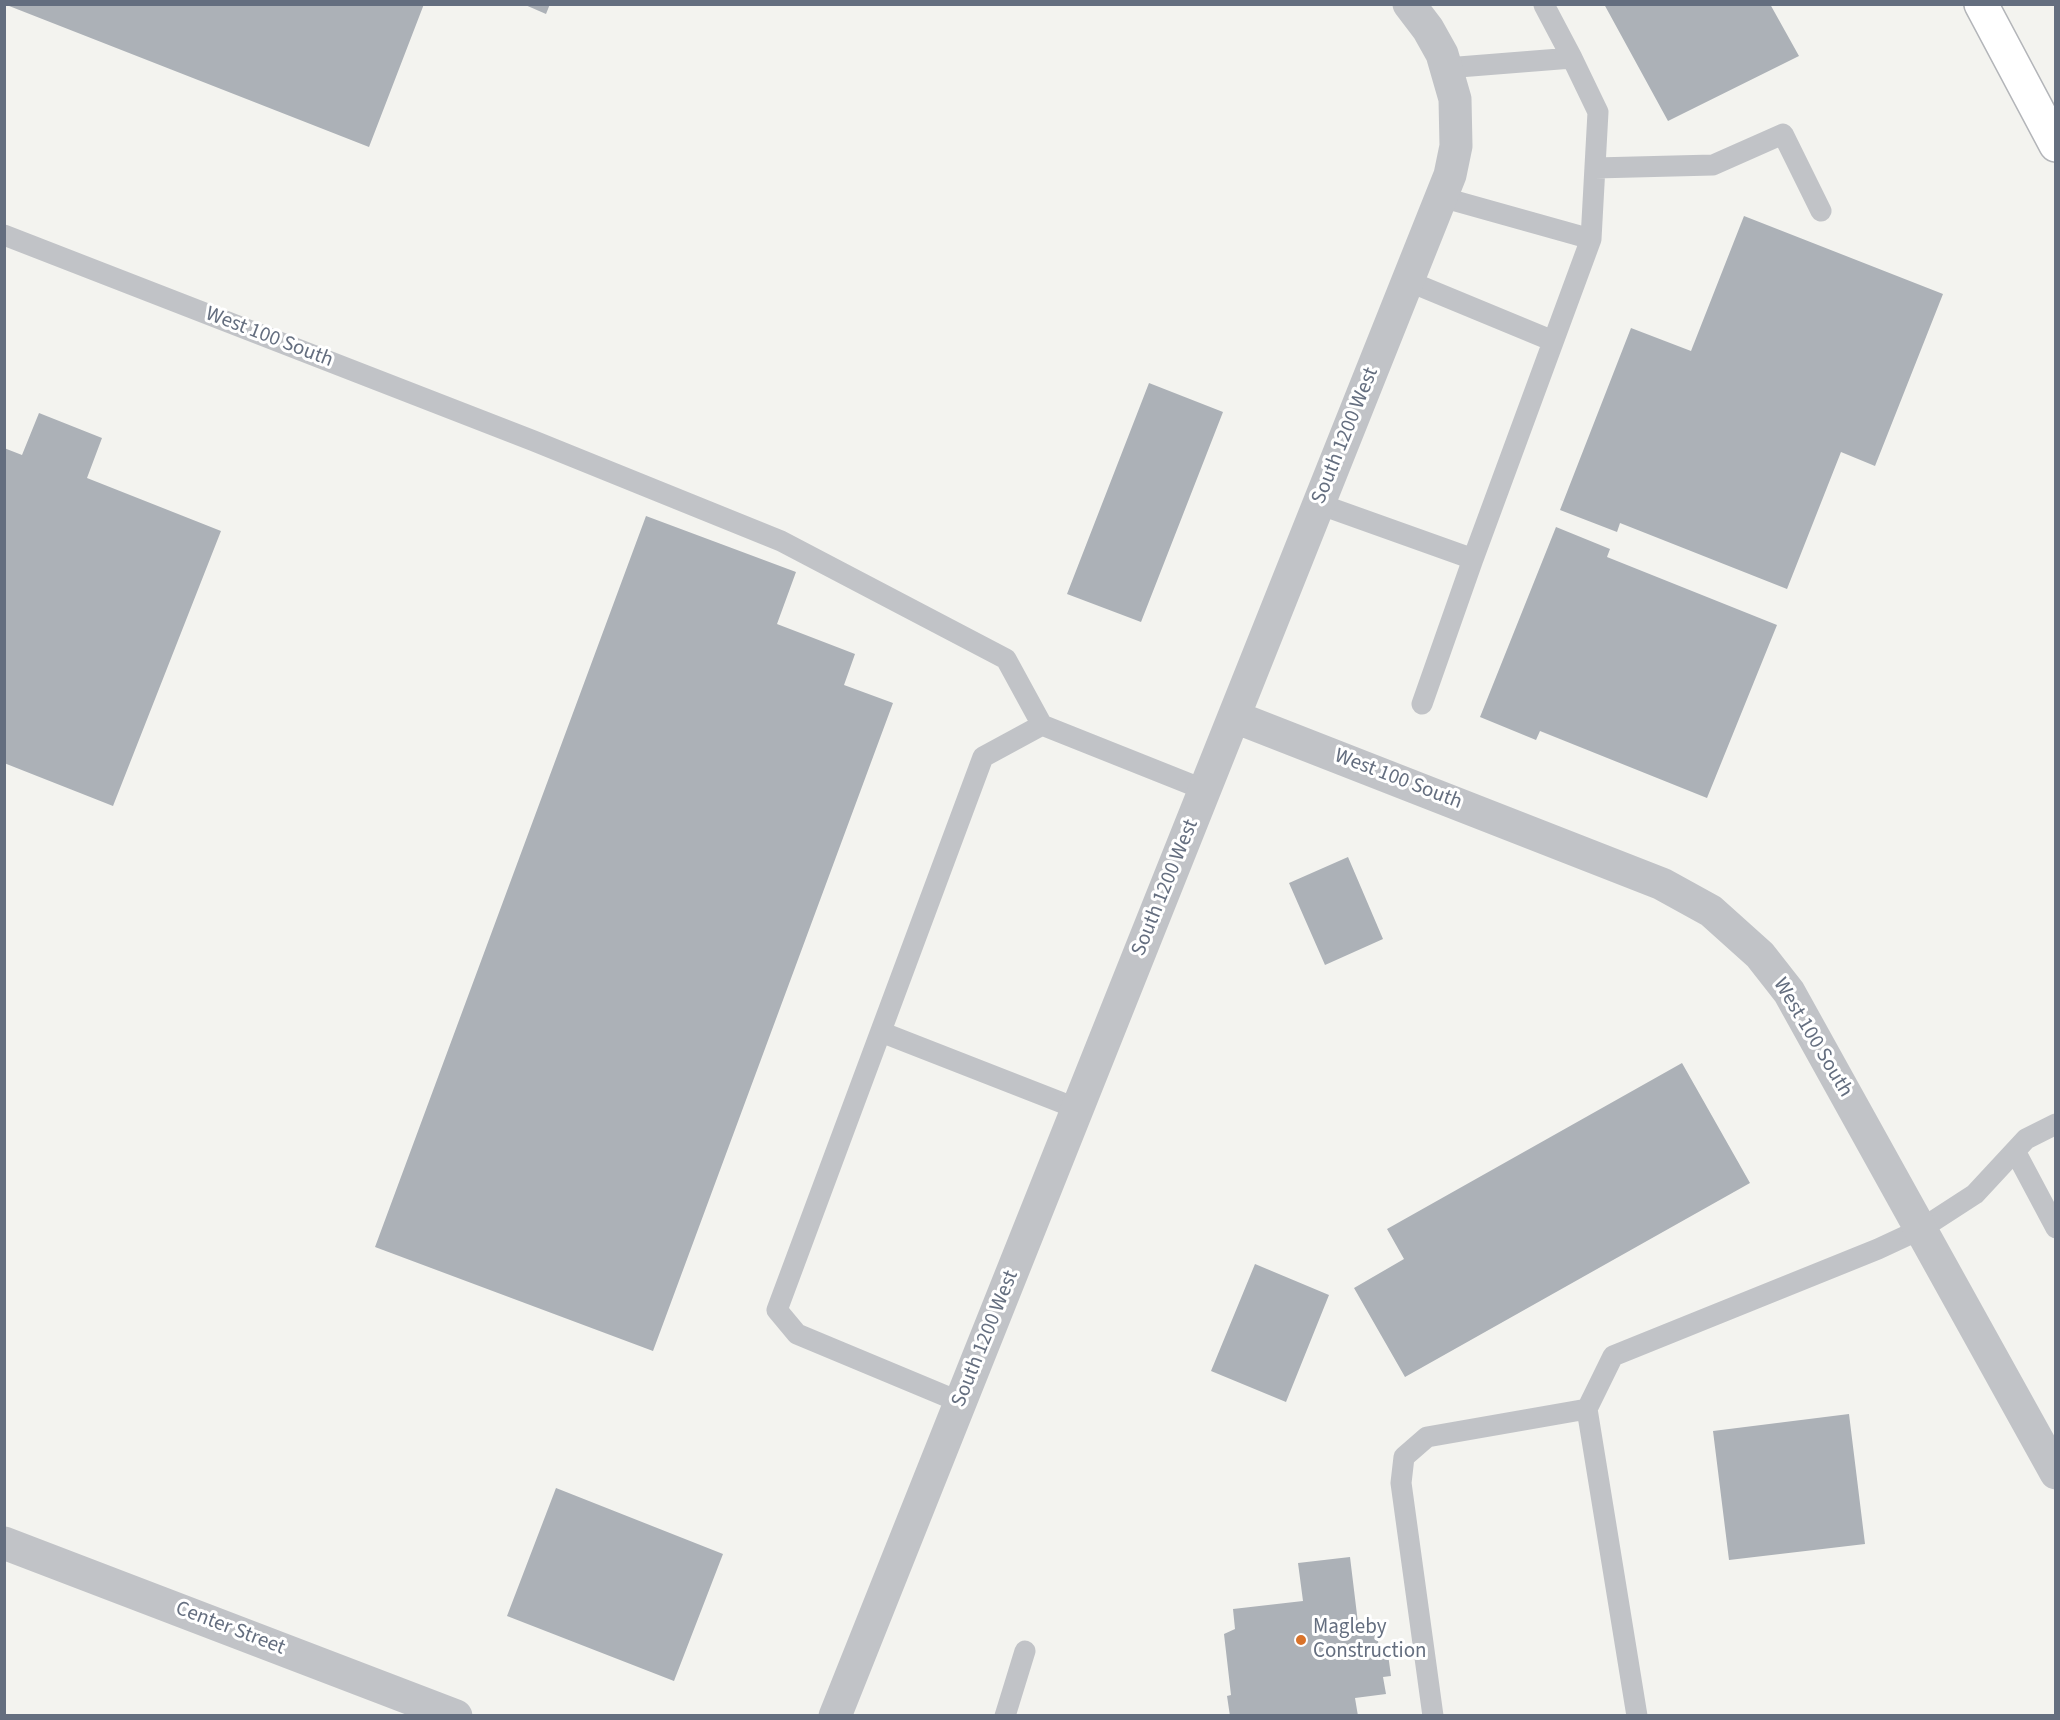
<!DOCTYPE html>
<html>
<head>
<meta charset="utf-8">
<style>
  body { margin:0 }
  #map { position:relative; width:2060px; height:1720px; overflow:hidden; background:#f3f3ef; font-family:"Source Sans 3",sans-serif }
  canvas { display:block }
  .frame { position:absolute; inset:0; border:6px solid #646e7f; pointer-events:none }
</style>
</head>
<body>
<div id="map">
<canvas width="2060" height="1720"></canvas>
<div class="frame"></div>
</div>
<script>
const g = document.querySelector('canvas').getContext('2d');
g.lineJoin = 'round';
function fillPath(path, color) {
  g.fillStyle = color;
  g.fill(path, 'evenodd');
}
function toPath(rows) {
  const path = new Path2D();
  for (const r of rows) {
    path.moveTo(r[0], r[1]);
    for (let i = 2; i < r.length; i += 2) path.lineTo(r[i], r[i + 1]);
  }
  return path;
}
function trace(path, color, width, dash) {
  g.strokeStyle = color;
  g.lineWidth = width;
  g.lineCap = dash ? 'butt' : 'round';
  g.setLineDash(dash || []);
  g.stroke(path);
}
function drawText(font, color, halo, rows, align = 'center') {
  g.font = font + ' "Source Sans 3",sans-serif';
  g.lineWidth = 6;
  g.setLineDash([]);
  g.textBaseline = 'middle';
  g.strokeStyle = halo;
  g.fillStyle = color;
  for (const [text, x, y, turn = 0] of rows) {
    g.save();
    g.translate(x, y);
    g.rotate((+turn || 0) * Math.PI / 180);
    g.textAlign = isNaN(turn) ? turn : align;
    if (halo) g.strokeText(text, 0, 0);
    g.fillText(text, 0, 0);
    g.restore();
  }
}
fillPath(toPath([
  [4,4,424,4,369,147],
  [523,4,550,4,546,14],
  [1604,4,1770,4,1799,56,1668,121],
  [1744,216,1943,294,1875,466,1841,452,1787,589,1620,523,1617,532,1560,510,1631,328,1691,351],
  [1149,383,1223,412,1141,622,1067,594],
  [39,413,102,438,87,478,221,531,113,806,4,763,4,448,22,455],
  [646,516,796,572,777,624,855,654,844,685,893,703,653,1351,375,1247],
  [1556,527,1610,549,1607,557,1777,625,1707,798,1540,731,1536,740,1480,717],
  [1348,857,1383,939,1325,965,1289,883],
  [1682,1063,1750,1183,1405,1377,1354,1288,1404,1259,1387,1229],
  [1255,1264,1329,1295,1286,1402,1211,1371],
  [1849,1414,1865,1544,1729,1560,1713,1431],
  [556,1488,723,1554,674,1681,507,1616],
  [1350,1557,1358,1623,1375,1621,1379,1648,1387,1647,1391,1676,1383,1677,1386,1694,1355,1698,1358,1716,1230,1716,1227,1696,1231,1695,1224,1634,1235,1629,1233,1609,1303,1601,1298,1563]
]), '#acb1b7');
const highway = toPath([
  [1981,4,2056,145]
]);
trace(highway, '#b3b5b9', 36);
trace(toPath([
  [1544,5,1572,58],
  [1446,68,1572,58,1598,112,1591,239,1473,559],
  [1595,168,1713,165,1783,134,1821,211],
  [1441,197,1591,239],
  [4,235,534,441,781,541,1006,659,1042,725],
  [1408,281,1553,341],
  [1319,504,1473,559,1422,704],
  [881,1032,1078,1109],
  [2015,1151,2056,1228],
  [960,1402,797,1334,777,1310,983,757,1042,725,1205,790],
  [1005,1716,1025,1651],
  [1433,1716,1401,1483,1404,1457,1427,1437,1587,1409],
  [1637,1716,1587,1409,1613,1356,1878,1249,1921,1229,1975,1194,2026,1139,2056,1124]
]), '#c1c3c7', 21);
trace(toPath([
  [1235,717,1662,884,1711,911,1760,955,1789,992,2056,1473],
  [4,1543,456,1716],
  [835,1716,1450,175,1456,146,1455,99,1442,54,1428,29,1409,4]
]), '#c1c3c7', 33);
trace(highway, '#fff', 33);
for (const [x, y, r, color] of [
  [1301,1640,6,"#d9732a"]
]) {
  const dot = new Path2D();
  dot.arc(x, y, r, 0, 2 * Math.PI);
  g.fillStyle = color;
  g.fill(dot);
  trace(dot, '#fff', 2);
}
drawText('21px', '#646e7f', '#fff', [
  ["West 100 South",269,338,21],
  ["South 1200 West",1346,436,-68],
  ["West 100 South",1398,780,21],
  ["South 1200 West",1166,888,-68],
  ["West 100 South",1812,1038,59],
  ["South 1200 West",986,1339,-68],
  ["Center Street",230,1629,21]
]);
drawText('21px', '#646e7f', '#fff', [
  ["Magleby",1313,1628],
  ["Construction",1313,1652]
], 'left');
</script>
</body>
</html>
